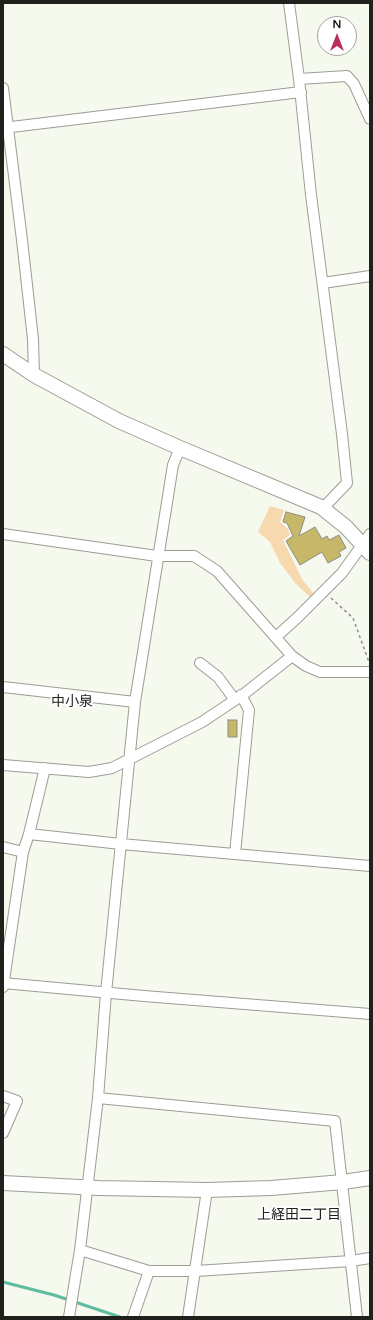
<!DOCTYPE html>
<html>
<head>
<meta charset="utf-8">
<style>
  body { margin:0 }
  #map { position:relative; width:373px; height:1320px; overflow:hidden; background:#f5f9ee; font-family:"Varela Round",sans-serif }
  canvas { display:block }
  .frame { position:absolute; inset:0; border:4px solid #20211d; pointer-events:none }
  .north { position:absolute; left:317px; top:16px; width:40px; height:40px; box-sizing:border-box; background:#fff; border:1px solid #a6a6a5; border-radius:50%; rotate:0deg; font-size:11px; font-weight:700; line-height:16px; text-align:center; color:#20211d }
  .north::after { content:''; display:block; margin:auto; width:14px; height:18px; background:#ba2d62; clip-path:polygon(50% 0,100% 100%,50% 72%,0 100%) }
</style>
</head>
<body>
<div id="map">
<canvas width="373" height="1320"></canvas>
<div class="frame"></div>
<div class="north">N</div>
</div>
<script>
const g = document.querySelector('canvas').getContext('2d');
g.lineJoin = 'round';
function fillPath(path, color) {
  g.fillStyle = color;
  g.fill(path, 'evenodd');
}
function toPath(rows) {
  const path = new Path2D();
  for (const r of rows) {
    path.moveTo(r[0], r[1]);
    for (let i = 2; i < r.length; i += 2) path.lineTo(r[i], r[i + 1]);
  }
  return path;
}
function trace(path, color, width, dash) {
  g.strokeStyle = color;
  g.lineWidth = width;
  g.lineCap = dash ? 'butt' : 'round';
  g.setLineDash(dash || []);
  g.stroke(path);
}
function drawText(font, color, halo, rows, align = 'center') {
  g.font = font + ' "Varela Round","Noto Sans JP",sans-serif';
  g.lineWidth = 3.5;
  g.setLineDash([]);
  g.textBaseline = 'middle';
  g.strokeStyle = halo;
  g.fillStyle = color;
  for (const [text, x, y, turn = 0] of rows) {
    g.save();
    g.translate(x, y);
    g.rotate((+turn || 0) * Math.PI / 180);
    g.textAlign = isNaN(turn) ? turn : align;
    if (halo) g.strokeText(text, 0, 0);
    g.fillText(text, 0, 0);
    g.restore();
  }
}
fillPath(toPath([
  [270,506,284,510,280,522,288,529,290,535,283,540,302,579,314,594,312,599,295,583,280,563,270,542,258,532]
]), '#f7d9b0');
trace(toPath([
  [3,1282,54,1295,120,1317]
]), '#5fbc9e', 3);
const building = toPath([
  [286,512,305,517,299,536,315,527,322,539,327,536,329,540,339,535,346,548,339,552,341,556,328,563,322,552,300,565,286,541,293,536,287,523,283,522,286,512],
  [228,720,237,720,237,737,228,737,228,720]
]);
fillPath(building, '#c6b769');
trace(building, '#8e8c82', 1);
const street = toPath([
  [289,3,299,79,311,195,342,434,347,483,327,504,321,507],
  [299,79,347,76,354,84,370,119],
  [3,88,22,240,33,339,34,375],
  [3,128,301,92],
  [323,283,370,276],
  [3,534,157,556,194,556,217,571,292,656,306,666,320,672,370,672],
  [276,637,298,617,342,573,370,534],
  [200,663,218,677,235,700],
  [3,687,135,702],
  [3,765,89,772,112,768,202,722,244,694,292,656],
  [29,834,45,768],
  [3,847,23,852,29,834,121,844,370,866],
  [235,854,249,710,241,695],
  [3,983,144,996,370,1014],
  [3,987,23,852],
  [3,1096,17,1101,3,1133],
  [98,1098,335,1121,357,1317],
  [80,1250,149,1271,133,1317],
  [149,1271,196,1271,351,1261,370,1258],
  [69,1317,80,1250,98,1098,106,993,135,702,173,465,180,448],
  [188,1317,207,1190]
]);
const secondary = toPath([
  [3,354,34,375,119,421,180,448,321,507,346,527,370,553],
  [3,1183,99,1188,207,1190,271,1188,343,1182,370,1178]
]);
trace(street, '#9b9e95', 12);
trace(secondary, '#9b9e95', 16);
trace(toPath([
  [331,598,353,618,369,662]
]), '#90928a', 1.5, [3, 3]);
trace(street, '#fff', 10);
trace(secondary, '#fff', 14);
drawText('14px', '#20211d', '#fff', [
  ["中小泉",72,702],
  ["上経田二丁目",299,1215]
]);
</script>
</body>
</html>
